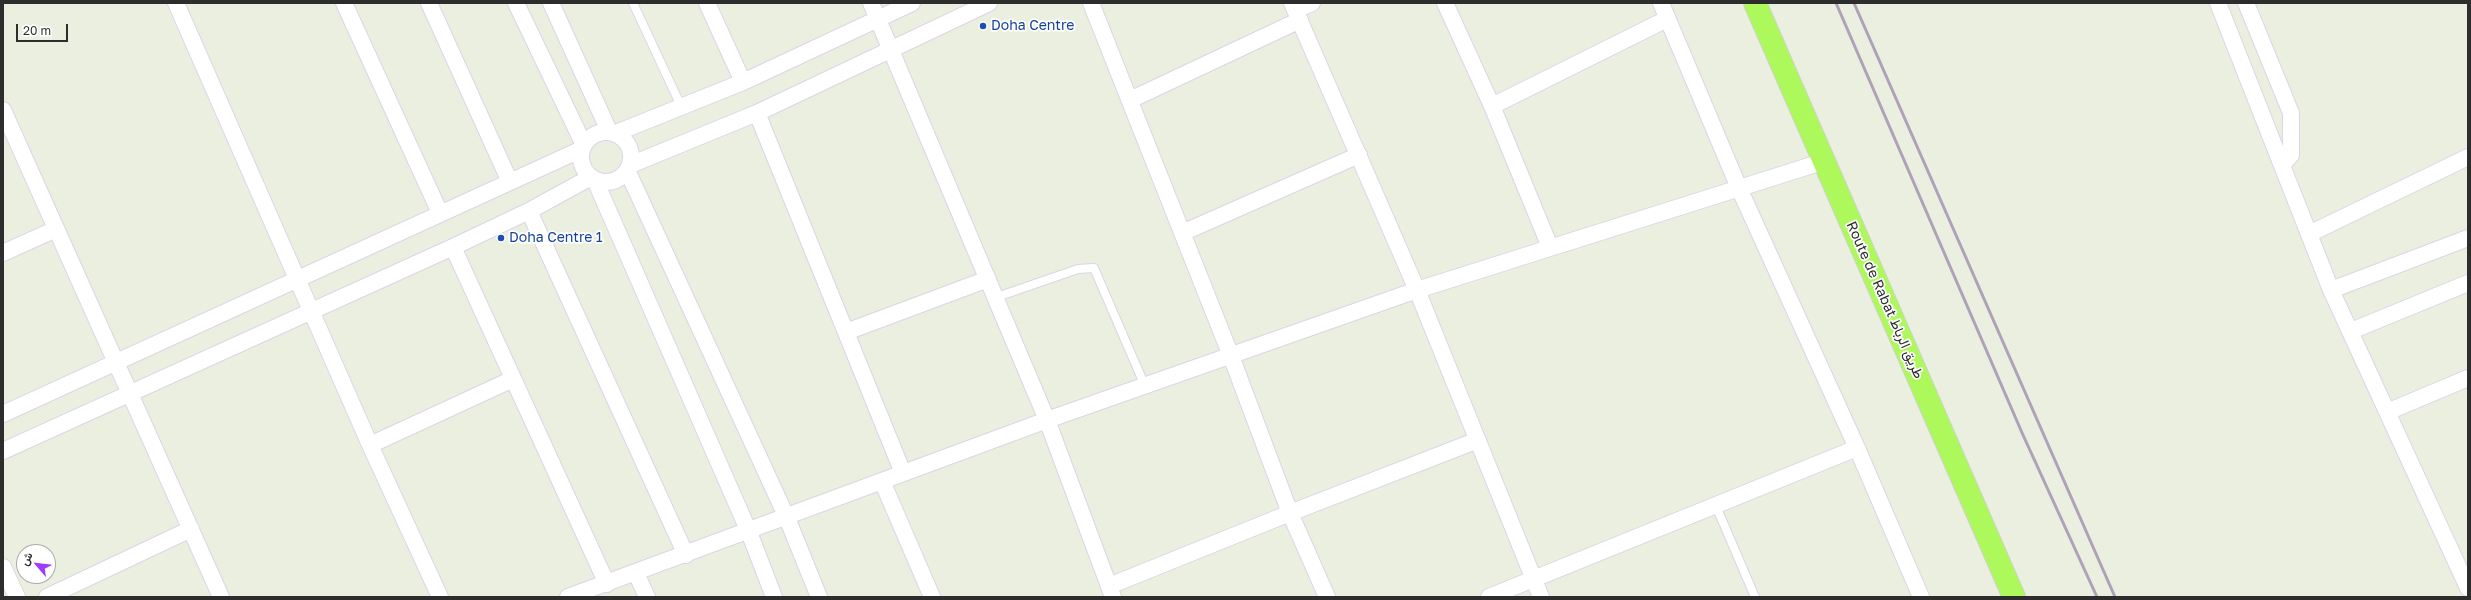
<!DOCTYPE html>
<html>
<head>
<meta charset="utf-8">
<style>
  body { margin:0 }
  #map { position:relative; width:2471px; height:600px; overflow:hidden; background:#eaefdf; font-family:"Golos Text",Vazirmatn,sans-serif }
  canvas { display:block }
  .frame { position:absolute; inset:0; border:4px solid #2d2d2d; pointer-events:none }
  .north { position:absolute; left:16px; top:544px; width:40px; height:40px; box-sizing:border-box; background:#fff; border:1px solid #ababab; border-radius:50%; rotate:298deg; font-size:11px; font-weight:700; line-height:16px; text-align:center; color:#2d2d2d }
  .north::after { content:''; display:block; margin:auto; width:14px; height:18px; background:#a13bff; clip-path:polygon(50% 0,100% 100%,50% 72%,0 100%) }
  .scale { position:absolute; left:16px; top:24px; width:52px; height:18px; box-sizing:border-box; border:2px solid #2d2d2d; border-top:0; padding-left:5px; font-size:12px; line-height:14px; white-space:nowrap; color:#2d2d2d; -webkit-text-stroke:3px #fff; paint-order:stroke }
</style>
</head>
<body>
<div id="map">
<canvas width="2471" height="600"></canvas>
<div class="frame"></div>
<div class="north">ش</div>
<div class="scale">20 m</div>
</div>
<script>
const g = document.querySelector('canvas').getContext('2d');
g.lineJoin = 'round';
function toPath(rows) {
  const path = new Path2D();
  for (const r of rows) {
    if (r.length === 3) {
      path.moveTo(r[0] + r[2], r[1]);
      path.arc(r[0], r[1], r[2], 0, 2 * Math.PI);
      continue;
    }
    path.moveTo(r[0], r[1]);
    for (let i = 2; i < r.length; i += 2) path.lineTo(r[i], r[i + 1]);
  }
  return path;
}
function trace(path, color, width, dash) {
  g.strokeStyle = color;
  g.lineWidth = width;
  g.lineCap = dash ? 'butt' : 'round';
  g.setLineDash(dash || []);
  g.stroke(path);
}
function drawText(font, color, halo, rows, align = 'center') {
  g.font = font + ' "Golos Text",Vazirmatn,sans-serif';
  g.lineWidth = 3.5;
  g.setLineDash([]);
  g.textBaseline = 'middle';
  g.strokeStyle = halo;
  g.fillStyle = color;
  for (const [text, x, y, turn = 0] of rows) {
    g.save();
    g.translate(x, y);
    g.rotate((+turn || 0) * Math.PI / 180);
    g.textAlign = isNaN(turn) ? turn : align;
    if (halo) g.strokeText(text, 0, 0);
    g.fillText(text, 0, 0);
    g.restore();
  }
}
const service = toPath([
  [633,3,681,106],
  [994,298,1078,269,1094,268,1145,386],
  [1716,506,1755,597]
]);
const minor = toPath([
  [176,3,370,445,440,597],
  [344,3,440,213],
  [429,3,510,182],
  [516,3,584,145],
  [551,3,609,131],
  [707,3,743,82],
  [871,3,1047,420,1113,597],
  [1091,3,1231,356,1290,513,1327,597],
  [1292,3,1417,290,1541,597],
  [1445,3,1492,106,1550,247],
  [1661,3,1739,188,1857,448,1921,597],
  [2218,3,2331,290,2468,588],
  [2246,3,2291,113,2291,155,2282,165],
  [1295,10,1312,3],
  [1130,100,1300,20],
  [1492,106,1667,19],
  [3,110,221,597],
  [757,113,903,473],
  [606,157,25],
  [616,133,743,82,912,3],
  [630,165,757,113,989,3],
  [627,170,787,518,819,597],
  [595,180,749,532,774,597],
  [529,211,686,555],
  [1182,233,1359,155],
  [2309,234,2468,157],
  [453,247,607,584],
  [3,253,56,229],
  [2331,290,2468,238],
  [2351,331,2468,283],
  [846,332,988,279],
  [2387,412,2468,378],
  [3,414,582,149],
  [370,445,513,379],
  [3,451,453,247,529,211,591,177],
  [882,481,932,597],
  [3,567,17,597],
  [636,573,647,597],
  [1109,586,1290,513,1478,440],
  [47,597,191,529],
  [568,597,1047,420,1417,290,1825,161],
  [1489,597,1857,448]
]);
const primary = toPath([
  [1755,3,2014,597]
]);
trace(service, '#ddd4e6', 10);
trace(minor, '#ddd4e6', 18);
trace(primary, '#d1d1d1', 24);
trace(service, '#fff', 8);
trace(minor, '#fff', 16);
trace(primary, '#adf85a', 22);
trace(toPath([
  [1836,3,2023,435,2097,597],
  [1854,3,2115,597]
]), '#aea1b8', 3);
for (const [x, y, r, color] of [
  [983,26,4,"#1a4fb4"],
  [501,238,4,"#1a4fb4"]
]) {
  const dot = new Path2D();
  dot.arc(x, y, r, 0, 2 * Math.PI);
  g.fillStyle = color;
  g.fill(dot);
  trace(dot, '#fff', 1.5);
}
drawText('14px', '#164399', '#fff', [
  ["Doha Centre",991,26],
  ["Doha Centre 1",509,238]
], 'left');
drawText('14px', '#2d2d2d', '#fff', [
  ["Route de Rabat طريق الرباط",1885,300,66]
]);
</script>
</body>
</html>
